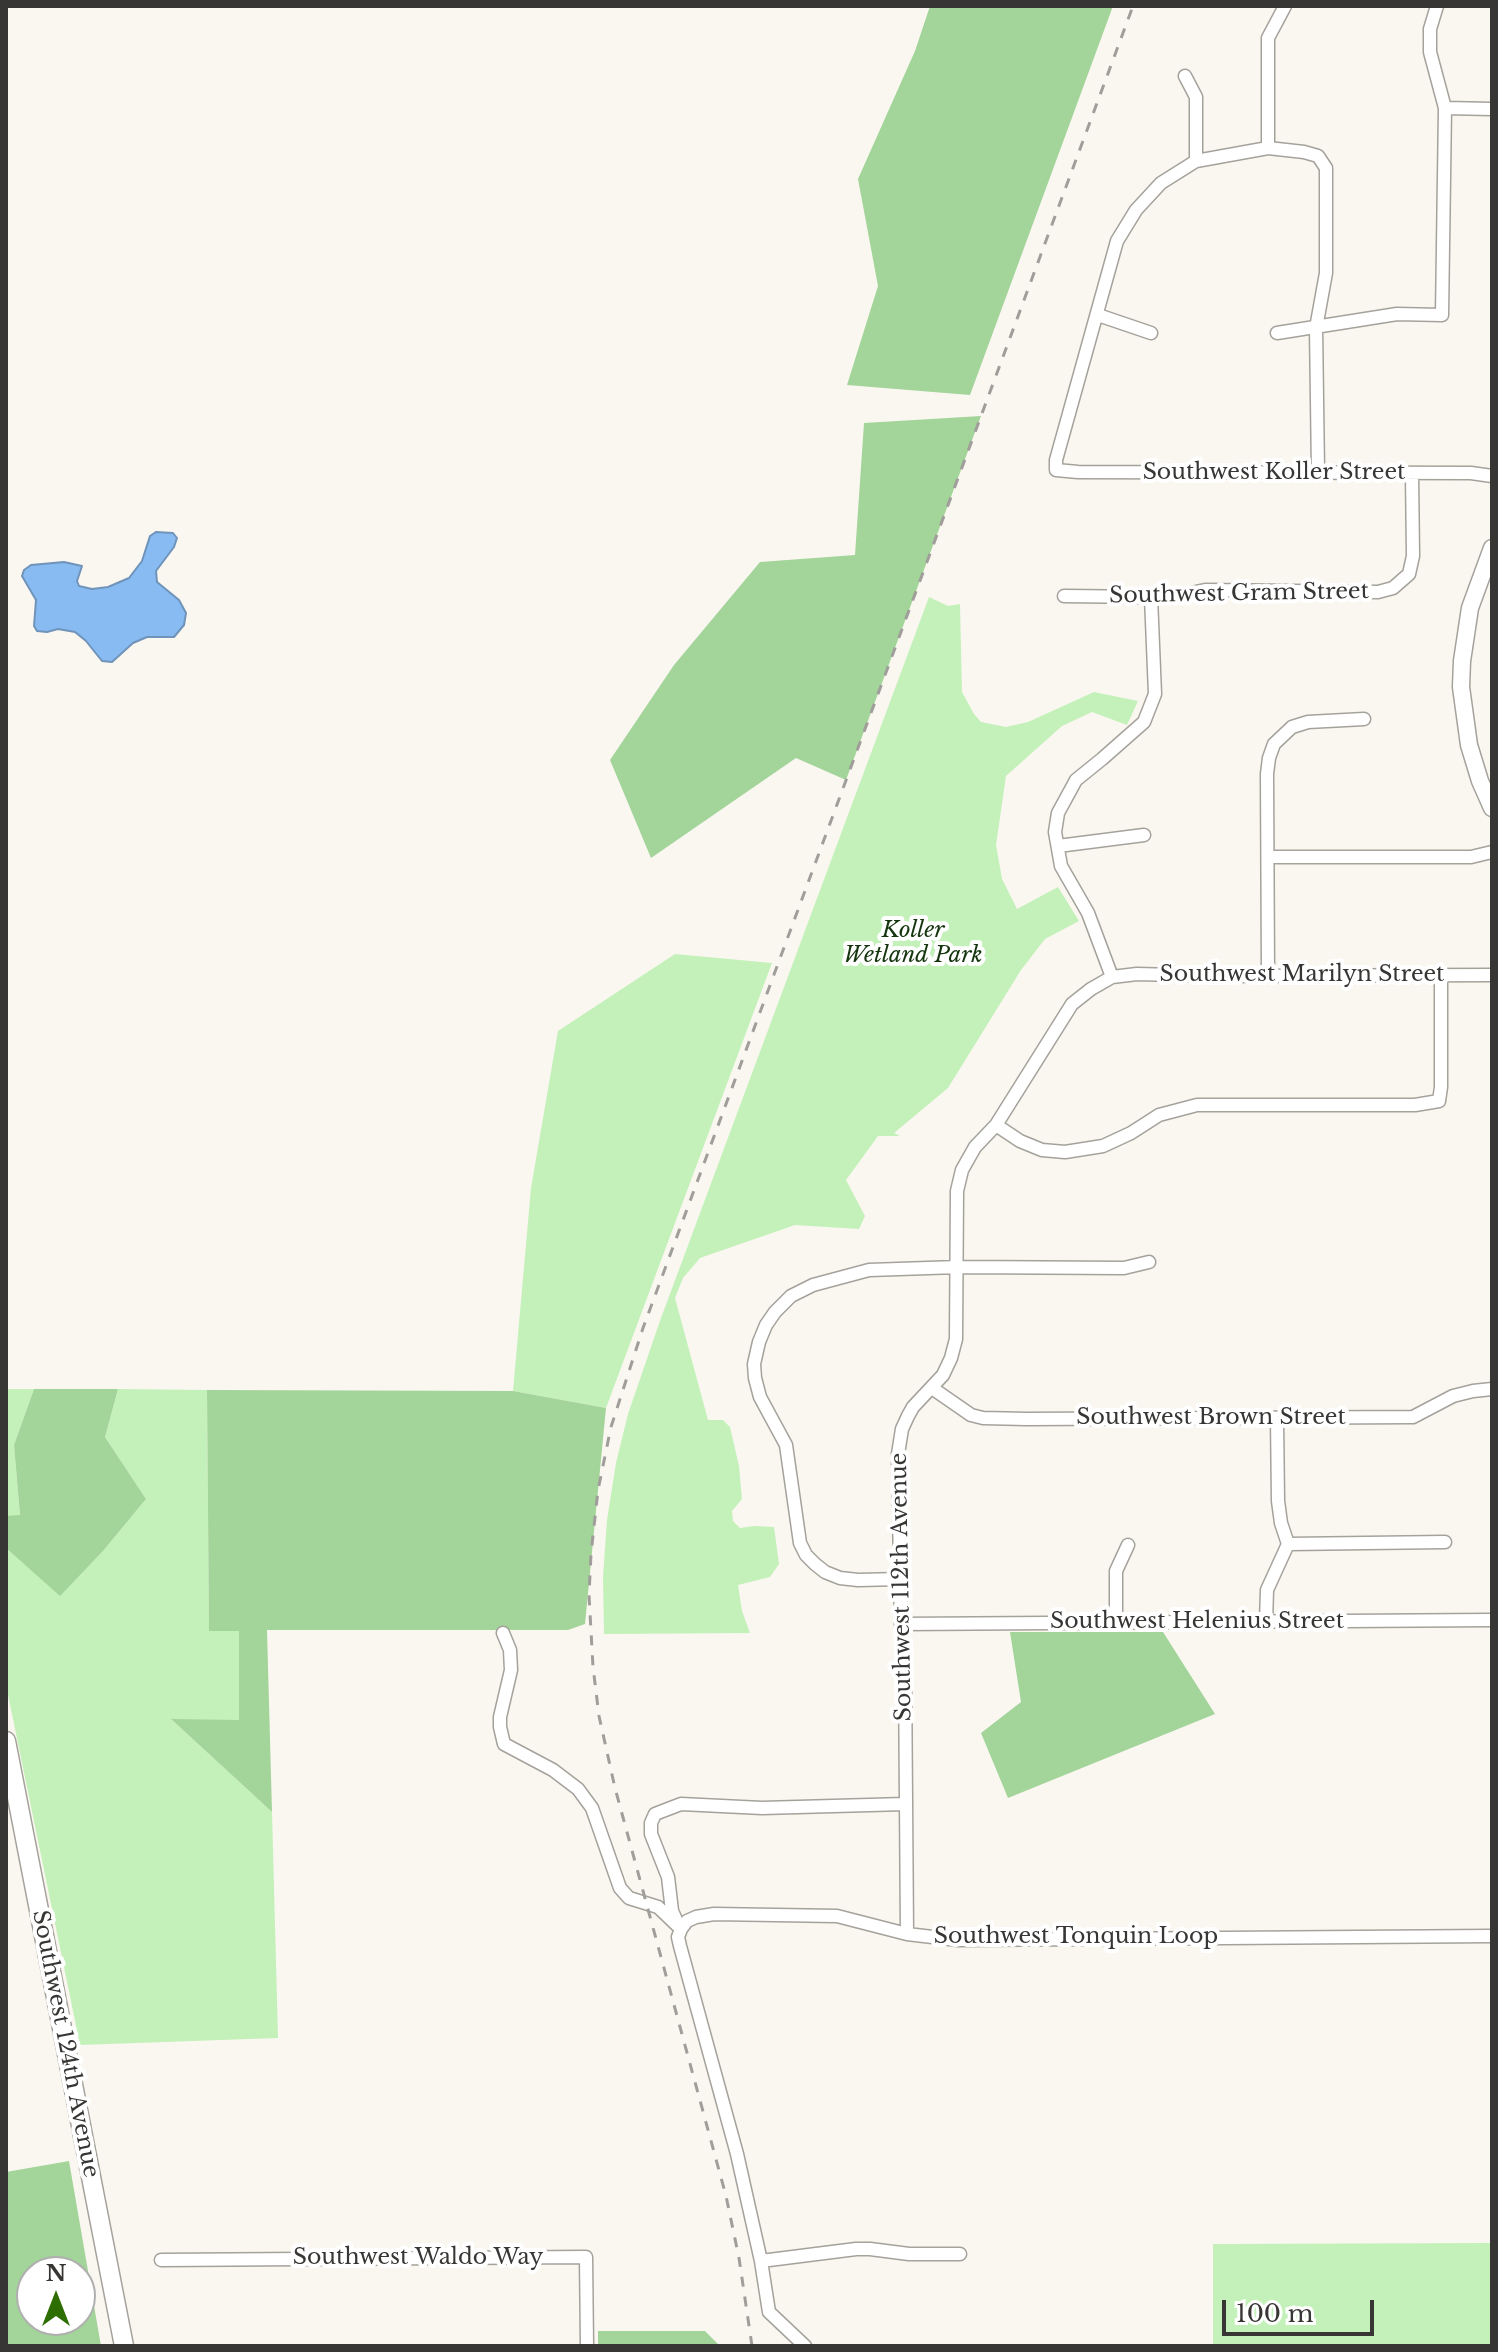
<!DOCTYPE html>
<html>
<head>
<meta charset="utf-8">
<style>
  body { margin:0 }
  #map { position:relative; width:1498px; height:2352px; overflow:hidden; background:#faf7f1; font-family:"Libre Baskerville",serif }
  canvas { display:block }
  .frame { position:absolute; inset:0; border:8px solid #373634; pointer-events:none }
  .north { position:absolute; left:16px; top:2256px; width:80px; height:80px; box-sizing:border-box; background:#fff; border:2px solid #afafae; border-radius:50%; rotate:0deg; font-size:22px; font-weight:700; line-height:32px; text-align:center; color:#373634 }
  .north::after { content:''; display:block; margin:auto; width:28px; height:36px; background:#2e6d01; clip-path:polygon(50% 0,100% 100%,50% 72%,0 100%) }
  .scale { position:absolute; left:1222px; top:2300px; width:152px; height:36px; box-sizing:border-box; border:4px solid #373634; border-top:0; padding-left:10px; font-size:24px; line-height:28px; white-space:nowrap; color:#373634; -webkit-text-stroke:6px #fff; paint-order:stroke }
</style>
</head>
<body>
<div id="map">
<canvas width="1498" height="2352"></canvas>
<div class="frame"></div>
<div class="north">N</div>
<div class="scale">100 m</div>
</div>
<script>
const g = document.querySelector('canvas').getContext('2d');
g.lineJoin = 'round';
function fillPath(path, color) {
  g.fillStyle = color;
  g.fill(path, 'evenodd');
}
function toPath(rows) {
  const path = new Path2D();
  for (const r of rows) {
    path.moveTo(r[0], r[1]);
    for (let i = 2; i < r.length; i += 2) path.lineTo(r[i], r[i + 1]);
  }
  return path;
}
function trace(path, color, width, dash) {
  g.strokeStyle = color;
  g.lineWidth = width;
  g.lineCap = dash ? 'butt' : 'round';
  g.setLineDash(dash || []);
  g.stroke(path);
}
function drawText(font, color, halo, rows, align = 'center') {
  g.font = font + ' "Libre Baskerville",serif';
  g.lineWidth = 8;
  g.setLineDash([]);
  g.textBaseline = 'middle';
  g.strokeStyle = halo;
  g.fillStyle = color;
  for (const [text, x, y, turn = 0] of rows) {
    g.save();
    g.translate(x, y);
    g.rotate((+turn || 0) * Math.PI / 180);
    g.textAlign = isNaN(turn) ? turn : align;
    if (halo) g.strokeText(text, 0, 0);
    g.fillText(text, 0, 0);
    g.restore();
  }
}
fillPath(toPath([
  [929,597,948,606,960,604,962,692,974,714,981,722,1006,727,1028,722,1094,692,1138,701,1127,725,1092,712,1062,726,1006,776,996,845,1002,879,1017,909,1058,887,1079,921,1045,939,1021,970,948,1088,894,1133,900,1136,878,1136,846,1180,865,1216,859,1229,795,1225,700,1258,683,1278,675,1298,708,1420,723,1420,730,1427,739,1466,742,1499,732,1511,733,1521,740,1528,755,1526,774,1527,779,1564,770,1577,738,1585,742,1611,750,1633,604,1634,603,1577,607,1520,616,1463,628,1414,661,1318],
  [675,954,772,963,606,1408,513,1391,531,1188,558,1031],
  [6,1389,34,1389,14,1445,20,1516,6,1516],
  [118,1389,207,1390,209,1630,239,1630,239,1720,172,1720,272,1812,278,2038,80,2045,6,1685,6,1548,60,1595,103,1551,146,1499,105,1437],
  [1492,2243,1492,2346,1213,2346,1213,2244]
]), '#c3f1b9');
fillPath(toPath([
  [930,6,1113,6,970,395,847,385,878,286,858,179,915,51],
  [981,416,846,780,796,758,651,858,610,760,674,665,760,562,855,555,864,423],
  [34,1389,118,1389,105,1437,146,1499,103,1551,60,1596,6,1548,6,1516,20,1515,14,1445],
  [207,1390,513,1391,606,1408,585,1624,568,1630,267,1630,272,1812,171,1719,239,1720,239,1631,209,1631],
  [1010,1632,1163,1632,1215,1714,1008,1798,981,1733,1021,1702],
  [69,2161,101,2346,6,2346,6,2172],
  [80,2272,80,2320,32,2320,32,2272],
  [598,2331,705,2331,720,2346,598,2346]
]), '#a3d499');
const water = toPath([
  [156,532,173,533,177,538,174,547,156,571,157,582,179,600,186,613,184,625,174,637,147,637,133,643,112,662,102,661,86,641,75,632,58,629,47,632,37,631,34,626,36,600,22,576,24,570,31,565,64,562,82,566,77,581,79,586,92,589,108,587,129,578,142,561,150,536,156,532]
]);
fillPath(water, '#87bbf2');
trace(water, '#6f93b9', 2);
const street = toPath([
  [1185,76,1196,97,1196,161],
  [1445,108,1492,109],
  [1268,148,1268,38,1285,6],
  [1098,315,1151,333],
  [1277,333,1397,314,1442,315,1445,108,1430,52,1430,29,1437,6],
  [1318,472,1316,328,1326,273,1326,168,1318,156,1304,152,1268,148,1196,161,1161,183,1136,210,1117,241,1056,460,1056,470,1078,472,1471,473,1492,476],
  [1064,596,1151,597,1182,595,1205,590,1378,592,1393,588,1409,574,1413,556,1412,474],
  [1058,846,1144,835],
  [1269,857,1471,857,1492,852],
  [1268,976,1267,774,1269,758,1274,744,1292,727,1308,722,1364,719],
  [1112,977,1088,913,1061,866,1055,832,1058,813,1076,780,1102,759,1144,722,1155,694,1151,597],
  [996,1125,1020,1141,1042,1150,1065,1152,1103,1146,1131,1133,1159,1115,1197,1105,1415,1105,1439,1101,1441,1087,1441,976],
  [932,1388,971,1415,983,1418,1027,1419,1413,1417,1453,1396,1473,1391,1492,1389],
  [1288,1544,1445,1542],
  [900,1579,858,1580,840,1578,825,1572,815,1564,806,1555,800,1543,786,1445,760,1397,755,1378,754,1364,759,1342,766,1325,775,1312,791,1296,813,1285,869,1270,958,1267,1124,1268,1149,1262],
  [1116,1622,1116,1571,1128,1545],
  [1266,1622,1267,1590,1288,1544,1281,1523,1278,1501,1277,1419],
  [901,1624,1492,1620],
  [503,1633,510,1650,511,1670,500,1717,500,1727,504,1744,553,1770,578,1789,592,1808,620,1888,629,1898,658,1907,681,1929],
  [677,1922,672,1911,668,1877,651,1834,651,1823,655,1814,681,1804,762,1808,905,1804],
  [907,1934,905,1670,901,1624,898,1454,902,1429,908,1416,913,1407,943,1375,951,1358,956,1339,957,1191,962,1170,975,1147,996,1125,1072,1004,1091,989,1112,977,1137,974,1212,976,1492,975],
  [161,2260,586,2257,587,2346],
  [761,2261,856,2249,870,2249,909,2254,960,2254],
  [805,2346,769,2312,761,2261,737,2154,680,1946,678,1937,681,1929,687,1921,696,1917,714,1914,837,1916,907,1934,958,1940,1492,1936]
]);
const secondary = toPath([
  [1492,548,1470,608,1462,661,1461,687,1469,745,1480,781,1492,808]
]);
const primary = toPath([
  [6,1741,124,2346]
]);
trace(street, '#a5a29c', 15);
trace(secondary, '#a5a29c', 19);
trace(primary, '#a5a29c', 21);
trace(street, '#fff', 12);
trace(secondary, '#fff', 16);
trace(primary, '#fff', 18);
trace(toPath([
  [752,2346,739,2258,726,2196,615,1788,599,1716,593,1667,589,1595,591,1554,598,1490,611,1427,643,1328,1133,6]
]), '#a09e9a', 3, [10, 10]);
drawText('22px', '#373634', '#fff', [
  ["Southwest Koller Street",1274,473],
  ["Southwest Gram Street",1239,594,-1],
  ["Southwest Marilyn Street",1302,975],
  ["Southwest Brown Street",1211,1418],
  ["Southwest 112th Avenue",902,1587,-91],
  ["Southwest Helenius Street",1197,1622],
  ["Southwest Tonquin Loop",1076,1937],
  ["Southwest 124th Avenue",65,2044,79],
  ["Southwest Waldo Way",418,2258]
]);
drawText('italic 22px', '#14350d', '#fff', [
  ["Koller",913,931],
  ["Wetland Park",913,956]
]);
</script>
</body>
</html>
